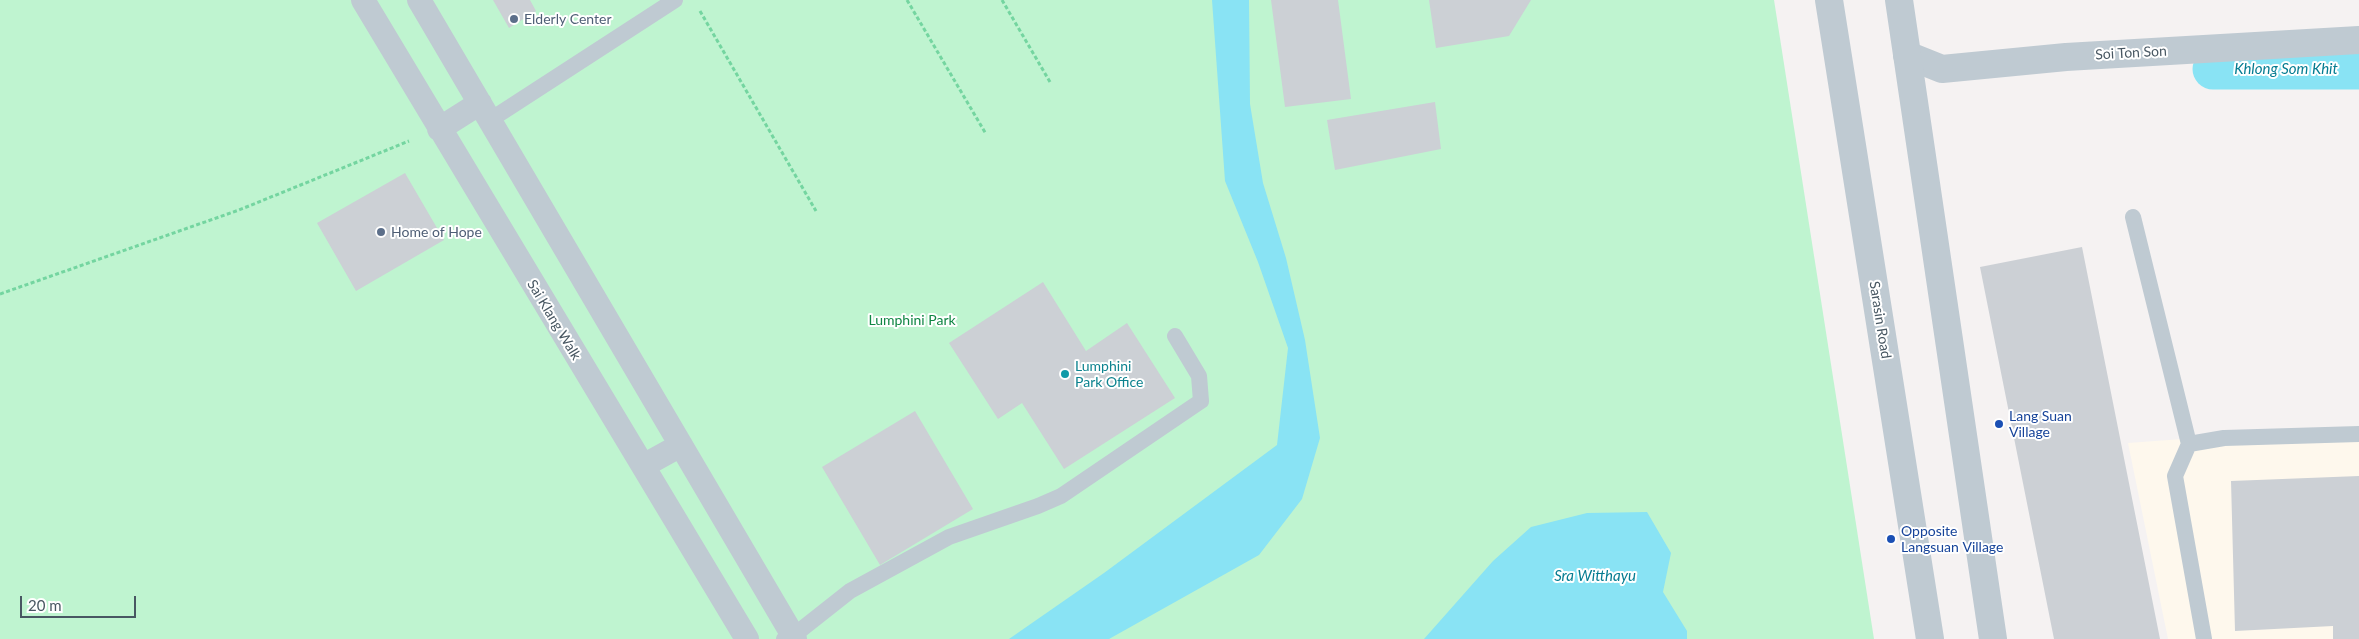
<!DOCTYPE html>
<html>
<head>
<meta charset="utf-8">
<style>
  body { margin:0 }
  #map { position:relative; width:2359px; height:639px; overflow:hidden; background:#f5f2f2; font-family:Lato,sans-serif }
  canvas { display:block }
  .scale { position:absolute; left:20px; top:596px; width:116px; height:22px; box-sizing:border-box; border:2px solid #485762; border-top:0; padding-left:6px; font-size:15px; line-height:18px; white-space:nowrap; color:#485762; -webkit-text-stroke:4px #fff; paint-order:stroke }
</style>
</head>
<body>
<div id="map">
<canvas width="2359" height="639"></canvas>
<div class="scale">20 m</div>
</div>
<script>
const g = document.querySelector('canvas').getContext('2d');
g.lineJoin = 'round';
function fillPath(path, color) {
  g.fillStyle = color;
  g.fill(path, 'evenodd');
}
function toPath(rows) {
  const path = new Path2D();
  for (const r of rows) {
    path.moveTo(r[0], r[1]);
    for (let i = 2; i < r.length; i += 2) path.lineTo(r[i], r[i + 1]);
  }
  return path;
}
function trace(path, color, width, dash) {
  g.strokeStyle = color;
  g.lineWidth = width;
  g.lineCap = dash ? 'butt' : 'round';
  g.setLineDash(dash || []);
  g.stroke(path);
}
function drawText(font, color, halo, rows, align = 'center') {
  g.font = font + ' Lato,sans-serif';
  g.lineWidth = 4;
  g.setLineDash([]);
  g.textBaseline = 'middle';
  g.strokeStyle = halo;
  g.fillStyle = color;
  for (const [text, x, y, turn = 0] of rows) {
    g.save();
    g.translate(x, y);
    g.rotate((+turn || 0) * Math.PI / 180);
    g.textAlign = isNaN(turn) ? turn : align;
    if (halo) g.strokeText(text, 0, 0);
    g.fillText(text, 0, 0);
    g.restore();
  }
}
fillPath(toPath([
  [2359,426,2359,639,2168,639,2128,443]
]), '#fef8ed');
fillPath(toPath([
  [0,0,1774,0,1874,639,0,639]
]), '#bff4d0');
fillPath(toPath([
  [1212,0,1249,0,1250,104,1263,183,1286,258,1305,340,1320,438,1302,499,1259,555,1109,639,1009,639,1104,573,1277,445,1288,348,1258,262,1225,181],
  [1647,512,1671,553,1663,592,1687,631,1687,639,1424,639,1493,561,1531,527,1587,513]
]), '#89e3f4');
trace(toPath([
  [2213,69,2359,69]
]), '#89e3f4', 41);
fillPath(toPath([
  [493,0,530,0,536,11,509,28],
  [1271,0,1338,0,1351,99,1285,107],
  [1429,0,1531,0,1509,36,1436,48],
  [1435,102,1441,149,1335,170,1327,120],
  [405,173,444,240,356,291,317,223],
  [2082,247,2160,639,2054,639,1980,267],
  [1043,282,1086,351,1127,323,1175,398,1064,469,1022,403,998,419,949,343],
  [915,411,973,509,880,565,822,467],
  [2359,476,2359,639,2333,639,2333,626,2235,631,2231,481]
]), '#ccd0d5');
trace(toPath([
  [907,0,986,134],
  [1002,0,1050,82],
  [700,11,816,211],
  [0,294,239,210,409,141]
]), '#74d5a0', 3, [4, 2.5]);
trace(toPath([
  [490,120,675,0],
  [2133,217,2189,444],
  [784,639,793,636,850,591,949,537,1038,506,1061,496,1201,401,1199,376,1175,336],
  [2204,639,2175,476,2189,444,2224,438,2359,434]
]), '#bfcad2', 16);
trace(toPath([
  [363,0,747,639],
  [419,0,795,639],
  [439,129,480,103],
  [643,466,681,445]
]), '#bfcad2', 24);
trace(toPath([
  [1907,55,1942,69,2066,57,2359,40]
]), '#bfcad2', 28);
trace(toPath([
  [1829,0,1930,639],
  [1899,0,1993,639]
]), '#bfcad2', 28);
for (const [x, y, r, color] of [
  [514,19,5,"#5c6f8a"],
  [381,232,5,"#5c6f8a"],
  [1065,374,5,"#0f9aa8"],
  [1999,424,5,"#1a4fb4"],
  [1891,539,5,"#1a4fb4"]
]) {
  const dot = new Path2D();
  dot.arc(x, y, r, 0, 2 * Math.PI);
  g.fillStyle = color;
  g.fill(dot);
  trace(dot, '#fff', 2);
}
drawText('14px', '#4e5e75', '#fff', [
  ["Elderly Center",524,19],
  ["Home of Hope",391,232]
], 'left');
drawText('14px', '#485762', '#fff', [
  ["Soi Ton Son",2131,53,-3],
  ["Sai Klang Walk",554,320,59],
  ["Sarasin Road",1880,320,81]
]);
drawText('14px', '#108644', '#fff', [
  ["Lumphini Park",912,320]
]);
drawText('14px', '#0d838f', '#fff', [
  ["Lumphini",1075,366],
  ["Park Office",1075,382]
], 'left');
drawText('14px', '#164399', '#fff', [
  ["Lang Suan",2009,416],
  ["Village",2009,432],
  ["Opposite",1901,531],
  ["Langsuan Village",1901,547]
], 'left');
drawText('italic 15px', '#057c91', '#fff', [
  ["Khlong Som Khit",2286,69],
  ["Sra Witthayu",1595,576]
]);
</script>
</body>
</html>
